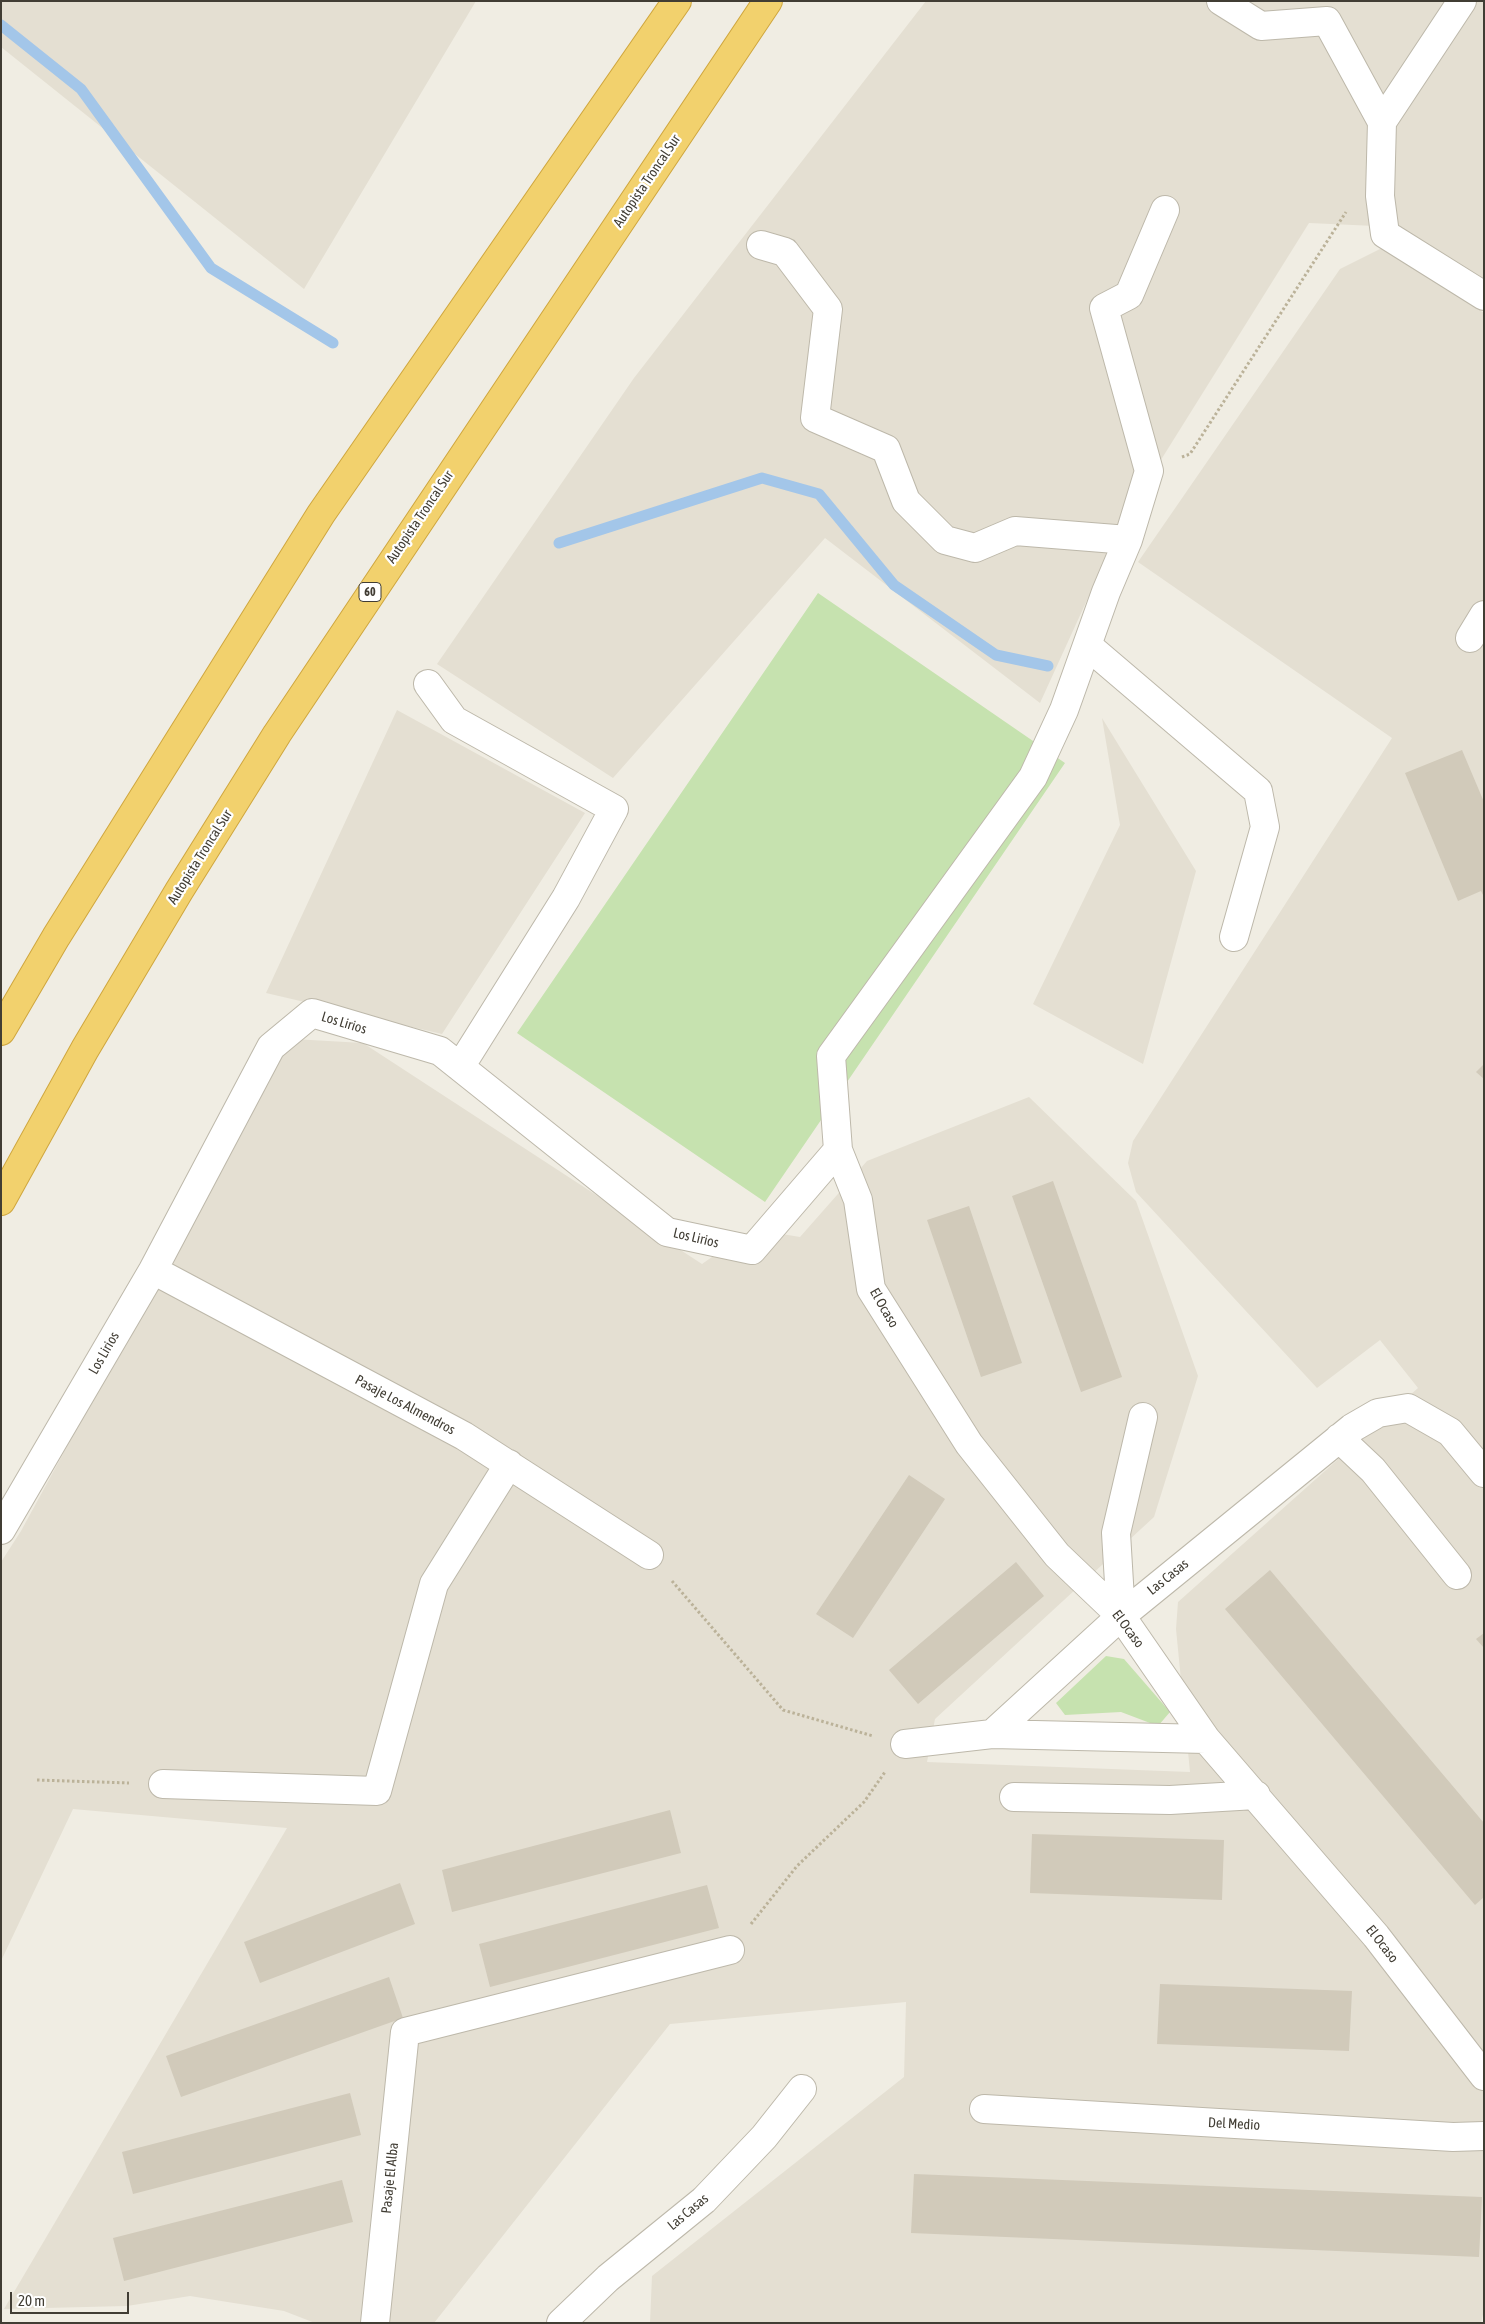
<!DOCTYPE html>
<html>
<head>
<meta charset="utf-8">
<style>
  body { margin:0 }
  #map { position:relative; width:1485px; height:2324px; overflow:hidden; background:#f0ede3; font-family:"Asap Condensed",sans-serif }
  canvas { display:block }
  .frame { position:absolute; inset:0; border:2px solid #413d34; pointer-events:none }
  .scale { position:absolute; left:10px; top:2292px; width:119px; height:22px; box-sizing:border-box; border:2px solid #413d34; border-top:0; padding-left:6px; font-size:15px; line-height:18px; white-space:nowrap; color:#413d34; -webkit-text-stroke:4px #fff; paint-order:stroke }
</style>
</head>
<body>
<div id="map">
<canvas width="1485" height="2324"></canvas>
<div class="frame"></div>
<div class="scale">20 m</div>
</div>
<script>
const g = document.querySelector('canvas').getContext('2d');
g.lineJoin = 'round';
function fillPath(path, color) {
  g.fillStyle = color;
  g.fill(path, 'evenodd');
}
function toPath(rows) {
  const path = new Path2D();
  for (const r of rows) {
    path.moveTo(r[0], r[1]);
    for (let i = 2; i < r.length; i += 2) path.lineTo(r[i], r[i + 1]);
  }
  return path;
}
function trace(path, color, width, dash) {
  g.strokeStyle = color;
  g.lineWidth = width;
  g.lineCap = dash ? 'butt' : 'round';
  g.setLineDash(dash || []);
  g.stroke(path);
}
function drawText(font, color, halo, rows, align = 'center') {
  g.font = font + ' "Asap Condensed",sans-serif';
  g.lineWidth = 4.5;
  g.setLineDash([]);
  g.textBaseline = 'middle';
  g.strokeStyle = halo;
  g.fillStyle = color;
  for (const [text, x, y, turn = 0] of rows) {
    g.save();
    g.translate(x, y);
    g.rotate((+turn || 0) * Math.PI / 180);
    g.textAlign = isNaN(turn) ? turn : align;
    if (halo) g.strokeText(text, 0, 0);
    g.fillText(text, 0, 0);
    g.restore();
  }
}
fillPath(toPath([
  [1,1,476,1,304,289,1,47],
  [926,1,1484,1,1484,281,1397,227,1309,223,1124,519,1040,703,825,538,613,778,437,664,634,378],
  [1382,248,1484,313,1484,2310,1481,2323,650,2323,652,2276,904,2077,906,2002,670,2024,434,2323,315,2323,284,2311,190,2296,127,2306,4,2309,287,1828,73,1809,1,1961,1,1562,21,1531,282,1052,293,1039,363,1043,702,1264,752,1229,800,1237,867,1161,1029,1097,1136,1201,1198,1376,1154,1517,935,1719,927,1762,1190,1772,1176,1629,1178,1602,1418,1388,1380,1340,1317,1388,1136,1192,1128,1163,1133,1141,1392,738,1138,562,1340,269],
  [397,710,585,813,442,1034,266,993],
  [1102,718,1196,871,1143,1064,1033,1004,1120,825]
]), '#e4dfd2');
fillPath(toPath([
  [818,593,1065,763,765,1202,517,1033],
  [1106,1656,1124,1659,1170,1712,1158,1726,1121,1712,1065,1715,1056,1703]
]), '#c6e2af');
trace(toPath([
  [1,25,81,89,211,268,333,343],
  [559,543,762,478,819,494,894,585,996,655,1048,666]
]), '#a3c6e9', 11);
fillPath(toPath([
  [1462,750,1484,802,1484,897,1481,891,1458,901,1405,773],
  [1484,1064,1484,1079,1476,1072],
  [1053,1181,1122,1377,1081,1392,1012,1196],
  [969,1206,1022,1363,981,1377,927,1220],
  [909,1475,945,1499,853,1638,816,1614],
  [1016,1562,1044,1596,918,1704,889,1670],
  [1270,1570,1484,1823,1484,1897,1475,1905,1225,1609],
  [1484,1633,1484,1648,1476,1639],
  [670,1810,681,1853,452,1912,442,1870],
  [1032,1834,1224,1840,1222,1900,1030,1893],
  [400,1883,415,1924,260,1983,244,1942],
  [707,1885,719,1928,490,1987,479,1944],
  [389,1977,403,2018,181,2097,166,2056],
  [1160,1984,1352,1991,1349,2051,1157,2044],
  [350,2093,361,2135,133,2194,122,2152],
  [914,2174,1482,2197,1479,2257,911,2233],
  [342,2180,353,2222,124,2281,113,2238]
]), '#d1caba');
const minor = toPath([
  [1221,1,1261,26,1327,21,1382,122],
  [1462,1,1382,122,1380,196,1385,234,1484,296],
  [1165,210,1129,295,1104,308,1149,471,1128,540,1106,592,1064,710,1033,777,831,1056,838,1150,858,1200,871,1289,969,1444,1057,1555,1121,1616,1206,1739,1376,1936,1484,2076],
  [761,245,785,252,828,309,815,418,886,449,906,501,945,540,975,548,1015,531,1128,540],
  [1470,638,1484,615],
  [1088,646,1258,791,1265,827,1234,937],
  [428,684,454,720,614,809,566,898,460,1067],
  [153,1270,464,1436,649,1555],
  [1339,1438,1373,1470,1457,1575],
  [1,1530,153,1270,271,1047,312,1013,440,1051,667,1232,752,1250,838,1150],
  [1121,1616,1116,1533,1143,1417],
  [992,1734,1121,1616,1352,1428,1378,1413,1408,1408,1450,1432,1484,1473],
  [905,1744,992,1734,1206,1739],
  [163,1784,377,1791,434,1584,509,1464],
  [1014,1797,1170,1800,1256,1795],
  [984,2109,1453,2137,1484,2136],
  [375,2323,405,2032,730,1950],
  [561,2323,608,2278,704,2200,764,2137,802,2089]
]);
const highway = toPath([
  [1,1031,56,937,321,514,677,1],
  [1,1201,85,1049,179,891,277,734,768,1]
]);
trace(minor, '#bdb8aa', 30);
trace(highway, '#cfa63e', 30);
trace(toPath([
  [1182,457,1190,454,1346,212],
  [672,1581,783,1710,873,1736],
  [37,1780,129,1783],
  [751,1924,797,1866,864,1802,885,1772]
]), '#bbb299', 3, [2.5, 2.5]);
trace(minor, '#fff', 28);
trace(highway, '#f2d16d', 28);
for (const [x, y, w] of [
  [370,592,22]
]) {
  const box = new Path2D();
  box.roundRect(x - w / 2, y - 9.5, w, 19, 4);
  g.fillStyle = '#fff';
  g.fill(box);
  trace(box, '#413d34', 1);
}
drawText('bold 12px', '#413d34', null, [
  ["60",370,592]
]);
drawText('14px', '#413d34', '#fff', [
  ["Autopista Troncal Sur",647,181,-56],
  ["Autopista Troncal Sur",420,517,-56],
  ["Autopista Troncal Sur",200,857,-58],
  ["Los Lirios",344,1023,17],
  ["Los Lirios",696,1238,13],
  ["El Ocaso",884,1308,60],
  ["Los Lirios",104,1353,-60],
  ["Pasaje Los Almendros",405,1405,28],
  ["Las Casas",1168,1577,-39],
  ["El Ocaso",1128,1629,53],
  ["El Ocaso",1382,1944,52],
  ["Del Medio",1234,2124,3],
  ["Pasaje El Alba",390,2178,-84],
  ["Las Casas",688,2212,-40]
]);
</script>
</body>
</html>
